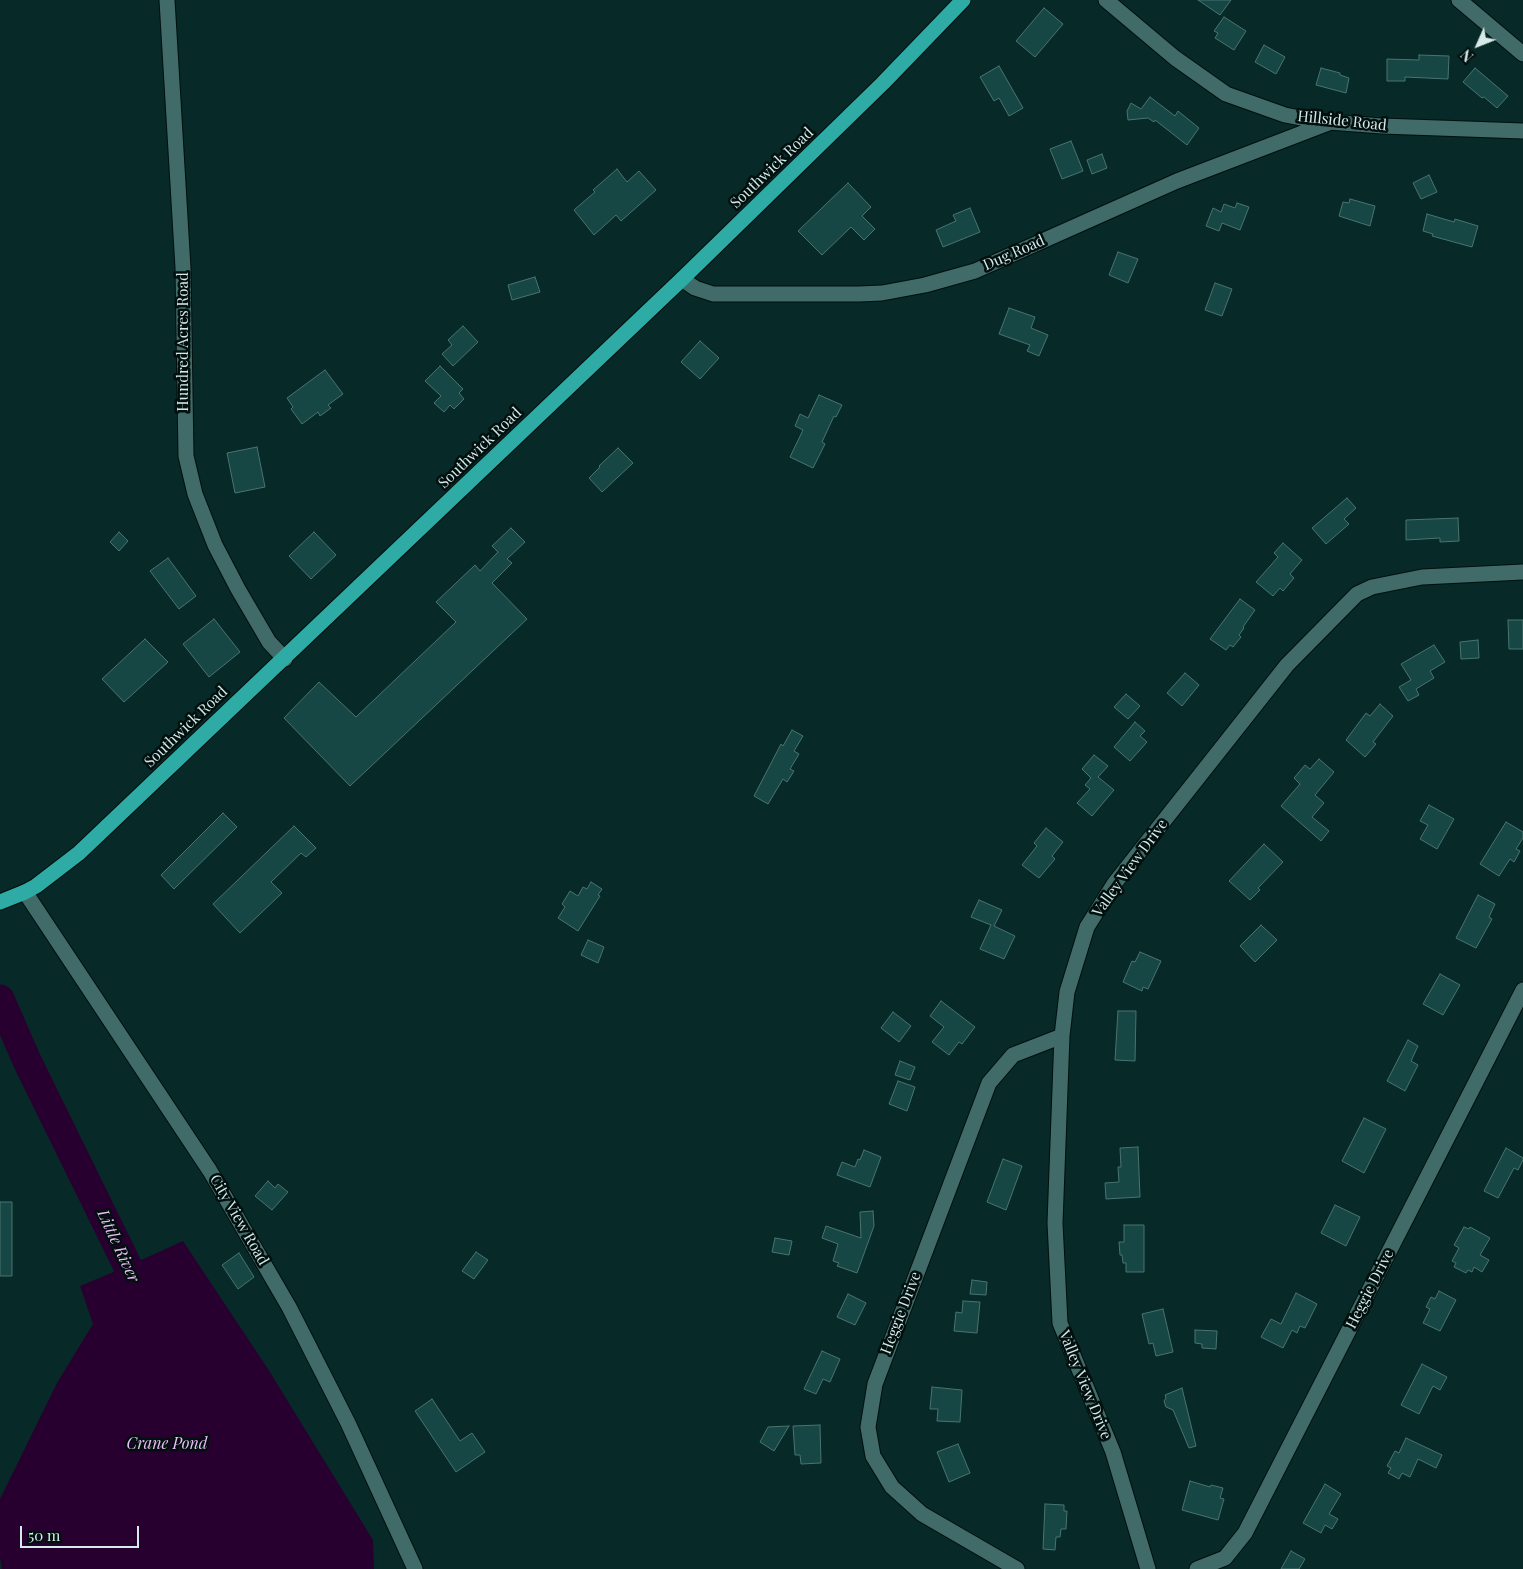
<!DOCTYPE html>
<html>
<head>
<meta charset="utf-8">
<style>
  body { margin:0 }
  #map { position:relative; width:1523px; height:1569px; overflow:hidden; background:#072927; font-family:"Playfair Display",serif }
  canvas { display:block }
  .north { position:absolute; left:1453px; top:20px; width:50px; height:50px; -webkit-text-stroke:4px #01100f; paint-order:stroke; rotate:226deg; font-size:14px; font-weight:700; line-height:20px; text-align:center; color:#d5ebe9 }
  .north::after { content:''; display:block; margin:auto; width:18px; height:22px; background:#d5ebe9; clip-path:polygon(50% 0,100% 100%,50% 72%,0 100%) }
  .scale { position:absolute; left:20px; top:1526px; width:119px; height:22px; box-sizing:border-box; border:2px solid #d5ebe9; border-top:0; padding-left:6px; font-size:15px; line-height:18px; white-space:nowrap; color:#d5ebe9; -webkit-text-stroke:4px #01100f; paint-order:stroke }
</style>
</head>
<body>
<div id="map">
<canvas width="1523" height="1569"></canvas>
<div class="north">N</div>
<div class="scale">50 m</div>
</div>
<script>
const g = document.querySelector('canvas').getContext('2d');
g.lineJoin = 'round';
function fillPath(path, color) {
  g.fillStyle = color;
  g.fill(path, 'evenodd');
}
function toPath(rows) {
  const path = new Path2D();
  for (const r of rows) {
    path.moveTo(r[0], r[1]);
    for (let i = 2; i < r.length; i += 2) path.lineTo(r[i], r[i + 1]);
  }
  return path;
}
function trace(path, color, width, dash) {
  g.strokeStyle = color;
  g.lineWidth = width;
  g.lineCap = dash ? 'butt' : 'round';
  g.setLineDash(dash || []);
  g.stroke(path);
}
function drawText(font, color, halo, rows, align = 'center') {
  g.font = font + ' "Playfair Display",serif';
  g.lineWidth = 5;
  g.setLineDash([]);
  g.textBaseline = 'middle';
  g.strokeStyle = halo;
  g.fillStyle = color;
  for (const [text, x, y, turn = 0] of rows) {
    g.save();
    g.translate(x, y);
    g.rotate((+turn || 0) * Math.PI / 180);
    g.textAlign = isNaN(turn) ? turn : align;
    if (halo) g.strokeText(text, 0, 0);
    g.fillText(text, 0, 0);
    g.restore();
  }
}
fillPath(toPath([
  [183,1241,268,1369,373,1540,374,1569,2,1569,0,1558,0,1499,57,1383,93,1324,80,1286,128,1266]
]), '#280030');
trace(toPath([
  [0,999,28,1063,138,1287,134,1303]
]), '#280030', 29);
const building = toPath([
  [1198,0,1231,0,1220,15,1198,0],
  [1044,8,1063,24,1035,57,1016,41,1044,8],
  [1224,17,1246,31,1234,50,1215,38,1218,33,1214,31,1224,17],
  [1264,45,1285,57,1276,74,1255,62,1264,45],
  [1419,55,1449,56,1448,79,1405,77,1405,81,1387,81,1387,59,1419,60,1419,55],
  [999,66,1023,108,1009,116,999,98,994,101,980,77,999,66],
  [1321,68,1340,73,1340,75,1349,78,1346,93,1316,85,1321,68],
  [1475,68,1508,96,1497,108,1484,97,1482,98,1463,82,1475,68],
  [1150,97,1175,116,1178,111,1199,128,1187,145,1155,120,1154,122,1148,118,1128,120,1127,111,1131,103,1141,109,1150,97],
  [1071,141,1083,171,1062,179,1050,149,1071,141],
  [1102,154,1107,168,1092,174,1087,160,1102,154],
  [617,169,627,182,639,171,656,190,621,221,616,215,594,235,574,210,595,192,593,190,617,169],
  [1429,175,1437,192,1421,199,1413,183,1429,175],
  [848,183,871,207,862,216,875,229,864,240,851,227,822,255,798,231,848,183],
  [1350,199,1375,206,1370,226,1339,216,1343,202,1349,203,1350,199],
  [1237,203,1249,207,1240,230,1222,223,1219,231,1206,226,1213,208,1221,212,1224,204,1235,208,1237,203],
  [970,208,980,232,943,247,936,230,956,221,953,215,970,208],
  [1427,214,1454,222,1455,219,1478,226,1472,247,1432,236,1433,234,1423,231,1427,214],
  [1118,252,1138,259,1128,283,1109,275,1118,252],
  [535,277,540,292,512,300,508,285,535,277],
  [1215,283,1232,289,1222,316,1205,310,1215,283],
  [1009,308,1035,317,1031,328,1048,335,1039,356,1027,351,1030,345,999,334,1009,308],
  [463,326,478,342,453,366,442,354,452,345,448,340,463,326],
  [700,341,719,358,700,379,681,362,700,341],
  [440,366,463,389,459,393,464,399,454,409,450,405,444,412,434,403,441,396,425,381,440,366],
  [325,370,343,394,328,405,331,408,320,416,318,412,302,424,291,409,293,407,287,398,325,370],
  [819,395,842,405,836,417,834,416,822,442,825,444,813,468,790,457,803,430,795,426,800,414,808,418,819,395],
  [257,447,265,487,235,493,227,453,257,447],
  [618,448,633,463,602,492,589,478,600,467,599,466,618,448],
  [1347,498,1356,508,1344,519,1349,524,1326,544,1312,528,1347,498],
  [1458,518,1459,541,1440,542,1440,538,1406,540,1406,520,1458,518],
  [511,528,525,542,507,559,512,563,492,583,527,619,350,786,284,718,319,682,356,717,456,622,436,602,475,565,480,571,498,552,492,546,511,528],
  [119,532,128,541,119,551,110,542,119,532],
  [314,532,336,555,311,579,289,556,314,532],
  [1283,543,1302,560,1290,574,1294,578,1283,591,1280,588,1273,596,1256,582,1278,557,1274,553,1283,543],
  [168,558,196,596,179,609,150,571,168,558],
  [1240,599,1255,610,1243,627,1244,628,1239,635,1241,637,1233,647,1230,645,1226,650,1210,639,1240,599],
  [214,619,240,652,209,677,183,644,214,619],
  [1508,620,1523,620,1523,649,1509,649,1508,620],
  [145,639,168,662,124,702,102,679,145,639],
  [1478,640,1479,658,1461,659,1460,642,1478,640],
  [1434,645,1445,662,1430,671,1434,678,1416,689,1419,695,1408,701,1399,687,1411,680,1401,664,1434,645],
  [1185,673,1199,685,1182,706,1167,693,1185,673],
  [1126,694,1140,706,1128,719,1114,707,1126,694],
  [1380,704,1393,716,1373,742,1376,744,1365,757,1346,740,1366,713,1370,716,1380,704],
  [1135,722,1145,731,1140,736,1147,742,1130,761,1114,747,1135,722],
  [792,730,803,736,794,751,799,754,790,769,794,771,787,782,783,779,768,804,754,796,781,744,783,746,792,730],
  [1094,755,1108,766,1098,777,1114,790,1092,816,1077,803,1090,789,1085,785,1091,778,1082,769,1094,755],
  [1319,759,1334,772,1315,795,1324,803,1312,817,1329,831,1321,841,1281,806,1300,784,1294,778,1305,765,1310,769,1319,759],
  [1429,805,1454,819,1437,849,1420,839,1428,825,1420,821,1429,805],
  [223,813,237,827,174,889,161,875,223,813],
  [1506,822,1523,832,1523,838,1516,849,1520,851,1514,862,1510,859,1499,876,1480,864,1506,822],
  [294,826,316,848,306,857,301,853,271,882,282,893,240,933,213,904,294,826],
  [1046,828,1063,842,1052,856,1055,859,1039,878,1022,865,1037,846,1034,843,1046,828],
  [1264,844,1283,862,1258,888,1260,890,1250,900,1229,881,1264,844],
  [591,882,602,889,598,895,600,896,578,931,558,918,565,907,562,904,570,891,578,896,583,887,587,889,591,882],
  [1478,895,1495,904,1489,917,1492,919,1476,948,1456,938,1478,895],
  [979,900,1002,910,994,926,1015,936,1004,959,980,949,991,925,971,917,979,900],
  [1261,925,1277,940,1255,962,1240,946,1261,925],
  [588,940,604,947,598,963,581,955,588,940],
  [1140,952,1161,961,1148,989,1143,987,1142,991,1123,982,1132,961,1135,962,1140,952],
  [1440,974,1460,985,1443,1015,1423,1004,1440,974],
  [941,1001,975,1027,962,1044,959,1042,949,1055,932,1042,944,1027,930,1016,941,1001],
  [1118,1011,1136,1011,1135,1061,1115,1060,1118,1011],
  [893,1012,911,1026,899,1042,881,1028,893,1012],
  [1408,1040,1418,1046,1411,1061,1418,1065,1405,1091,1387,1081,1408,1040],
  [900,1061,915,1067,910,1080,895,1075,900,1061],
  [898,1081,915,1087,907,1111,889,1104,898,1081],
  [1364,1118,1386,1129,1364,1173,1342,1161,1364,1118],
  [1138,1147,1140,1197,1106,1199,1105,1183,1119,1182,1118,1167,1121,1167,1120,1148,1138,1147],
  [1506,1148,1523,1158,1523,1160,1518,1170,1514,1168,1498,1198,1484,1191,1506,1148],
  [864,1150,881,1157,870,1187,837,1175,842,1162,855,1167,858,1159,860,1160,864,1150],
  [1003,1159,1022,1166,1006,1210,987,1202,1003,1159],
  [268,1181,275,1188,278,1184,288,1192,272,1210,255,1196,268,1181],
  [0,1202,12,1202,12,1276,0,1276,0,1202],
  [1335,1205,1360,1217,1346,1246,1321,1233,1335,1205],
  [873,1211,874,1226,857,1273,837,1266,839,1263,833,1261,838,1244,822,1238,826,1226,861,1238,860,1212,873,1211],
  [1124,1225,1144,1225,1144,1272,1126,1272,1126,1263,1123,1263,1122,1255,1120,1255,1119,1242,1124,1242,1124,1225],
  [1464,1227,1469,1229,1470,1227,1490,1238,1480,1255,1489,1260,1482,1272,1474,1267,1472,1272,1468,1270,1466,1273,1454,1267,1456,1263,1452,1261,1459,1248,1454,1245,1464,1227],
  [775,1238,792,1241,789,1255,772,1252,775,1238],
  [476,1252,488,1260,474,1279,462,1271,476,1252],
  [239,1253,254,1277,238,1289,222,1265,239,1253],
  [972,1280,987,1282,986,1295,970,1294,972,1280],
  [1439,1291,1456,1300,1440,1331,1423,1323,1430,1309,1426,1307,1431,1297,1435,1299,1439,1291],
  [1296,1293,1317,1304,1305,1328,1300,1326,1297,1333,1292,1330,1283,1348,1261,1337,1271,1319,1281,1324,1296,1293],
  [848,1294,866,1303,855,1325,837,1317,848,1294],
  [963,1301,980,1302,977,1333,954,1331,956,1312,962,1313,963,1301],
  [1163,1309,1173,1352,1156,1356,1153,1343,1149,1344,1142,1314,1163,1309],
  [1195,1330,1217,1331,1216,1349,1202,1348,1202,1344,1195,1343,1195,1330],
  [822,1351,840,1359,830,1382,823,1379,816,1394,804,1389,822,1351],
  [1422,1364,1447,1377,1440,1390,1433,1386,1419,1414,1401,1405,1422,1364],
  [932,1387,962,1390,960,1422,937,1421,938,1409,930,1409,932,1387],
  [1182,1388,1196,1446,1189,1448,1173,1410,1166,1407,1164,1401,1166,1398,1165,1395,1182,1388],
  [432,1399,460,1441,472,1433,485,1452,456,1472,415,1411,432,1399],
  [820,1425,821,1463,801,1464,800,1455,795,1455,793,1426,820,1425],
  [789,1426,774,1451,760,1442,768,1427,789,1426],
  [1406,1438,1442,1455,1436,1468,1418,1459,1410,1477,1402,1473,1399,1479,1388,1473,1391,1468,1387,1466,1395,1451,1399,1453,1406,1438],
  [958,1444,970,1473,949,1482,937,1452,958,1444],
  [1190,1481,1210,1487,1211,1485,1223,1488,1220,1498,1224,1499,1218,1520,1182,1510,1190,1481],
  [1325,1484,1341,1494,1329,1514,1338,1519,1332,1529,1325,1525,1321,1533,1303,1523,1325,1484],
  [1045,1504,1064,1505,1064,1511,1067,1511,1066,1529,1061,1529,1060,1537,1056,1537,1055,1550,1043,1549,1045,1504],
  [1291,1551,1305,1559,1299,1569,1281,1569,1291,1551]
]);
fillPath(building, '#174744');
trace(building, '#497470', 1);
const minor = toPath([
  [167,0,183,268,186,456,195,494,215,545,238,589,269,642,285,659],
  [1106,0,1175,58,1226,94,1285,115,1316,121,1382,126,1523,131],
  [1459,0,1523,54],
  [682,279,695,288,713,294,859,294,882,293,925,285,975,271,1177,181,1331,122],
  [25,892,210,1171,289,1307,348,1423,415,1569],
  [1017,1569,922,1514,892,1487,873,1456,868,1427,875,1384,989,1083,1013,1055,1062,1036],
  [1148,1569,1113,1452,1060,1323,1055,1223,1062,1036,1067,992,1087,927,1114,884,1287,665,1357,594,1372,587,1422,577,1523,572],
  [1197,1569,1225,1558,1245,1533,1523,990]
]);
const highway = toPath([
  [0,902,25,892,36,886,79,853,682,279,883,83,963,0]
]);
trace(minor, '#00100f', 17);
trace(highway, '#00100f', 17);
trace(minor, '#416b68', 15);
trace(highway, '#2daba4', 15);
drawText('15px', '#d5ebe9', '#01100f', [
  ["Hillside Road",1342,121,6],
  ["Southwick Road",772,168,-44],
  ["Dug Road",1014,253,-24],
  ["Hundred Acres Road",183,342,-90],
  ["Southwick Road",480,448,-44],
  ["Southwick Road",186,727,-44],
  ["Valley View Drive",1130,868,-54],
  ["City View Road",239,1220,60],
  ["Heggie Drive",1370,1289,-63],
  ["Heggie Drive",901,1313,-69],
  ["Valley View Drive",1085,1385,68]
]);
drawText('italic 16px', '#eebef8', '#01100f', [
  ["Little River",118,1246,65],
  ["Crane Pond",167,1444]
]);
</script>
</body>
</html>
